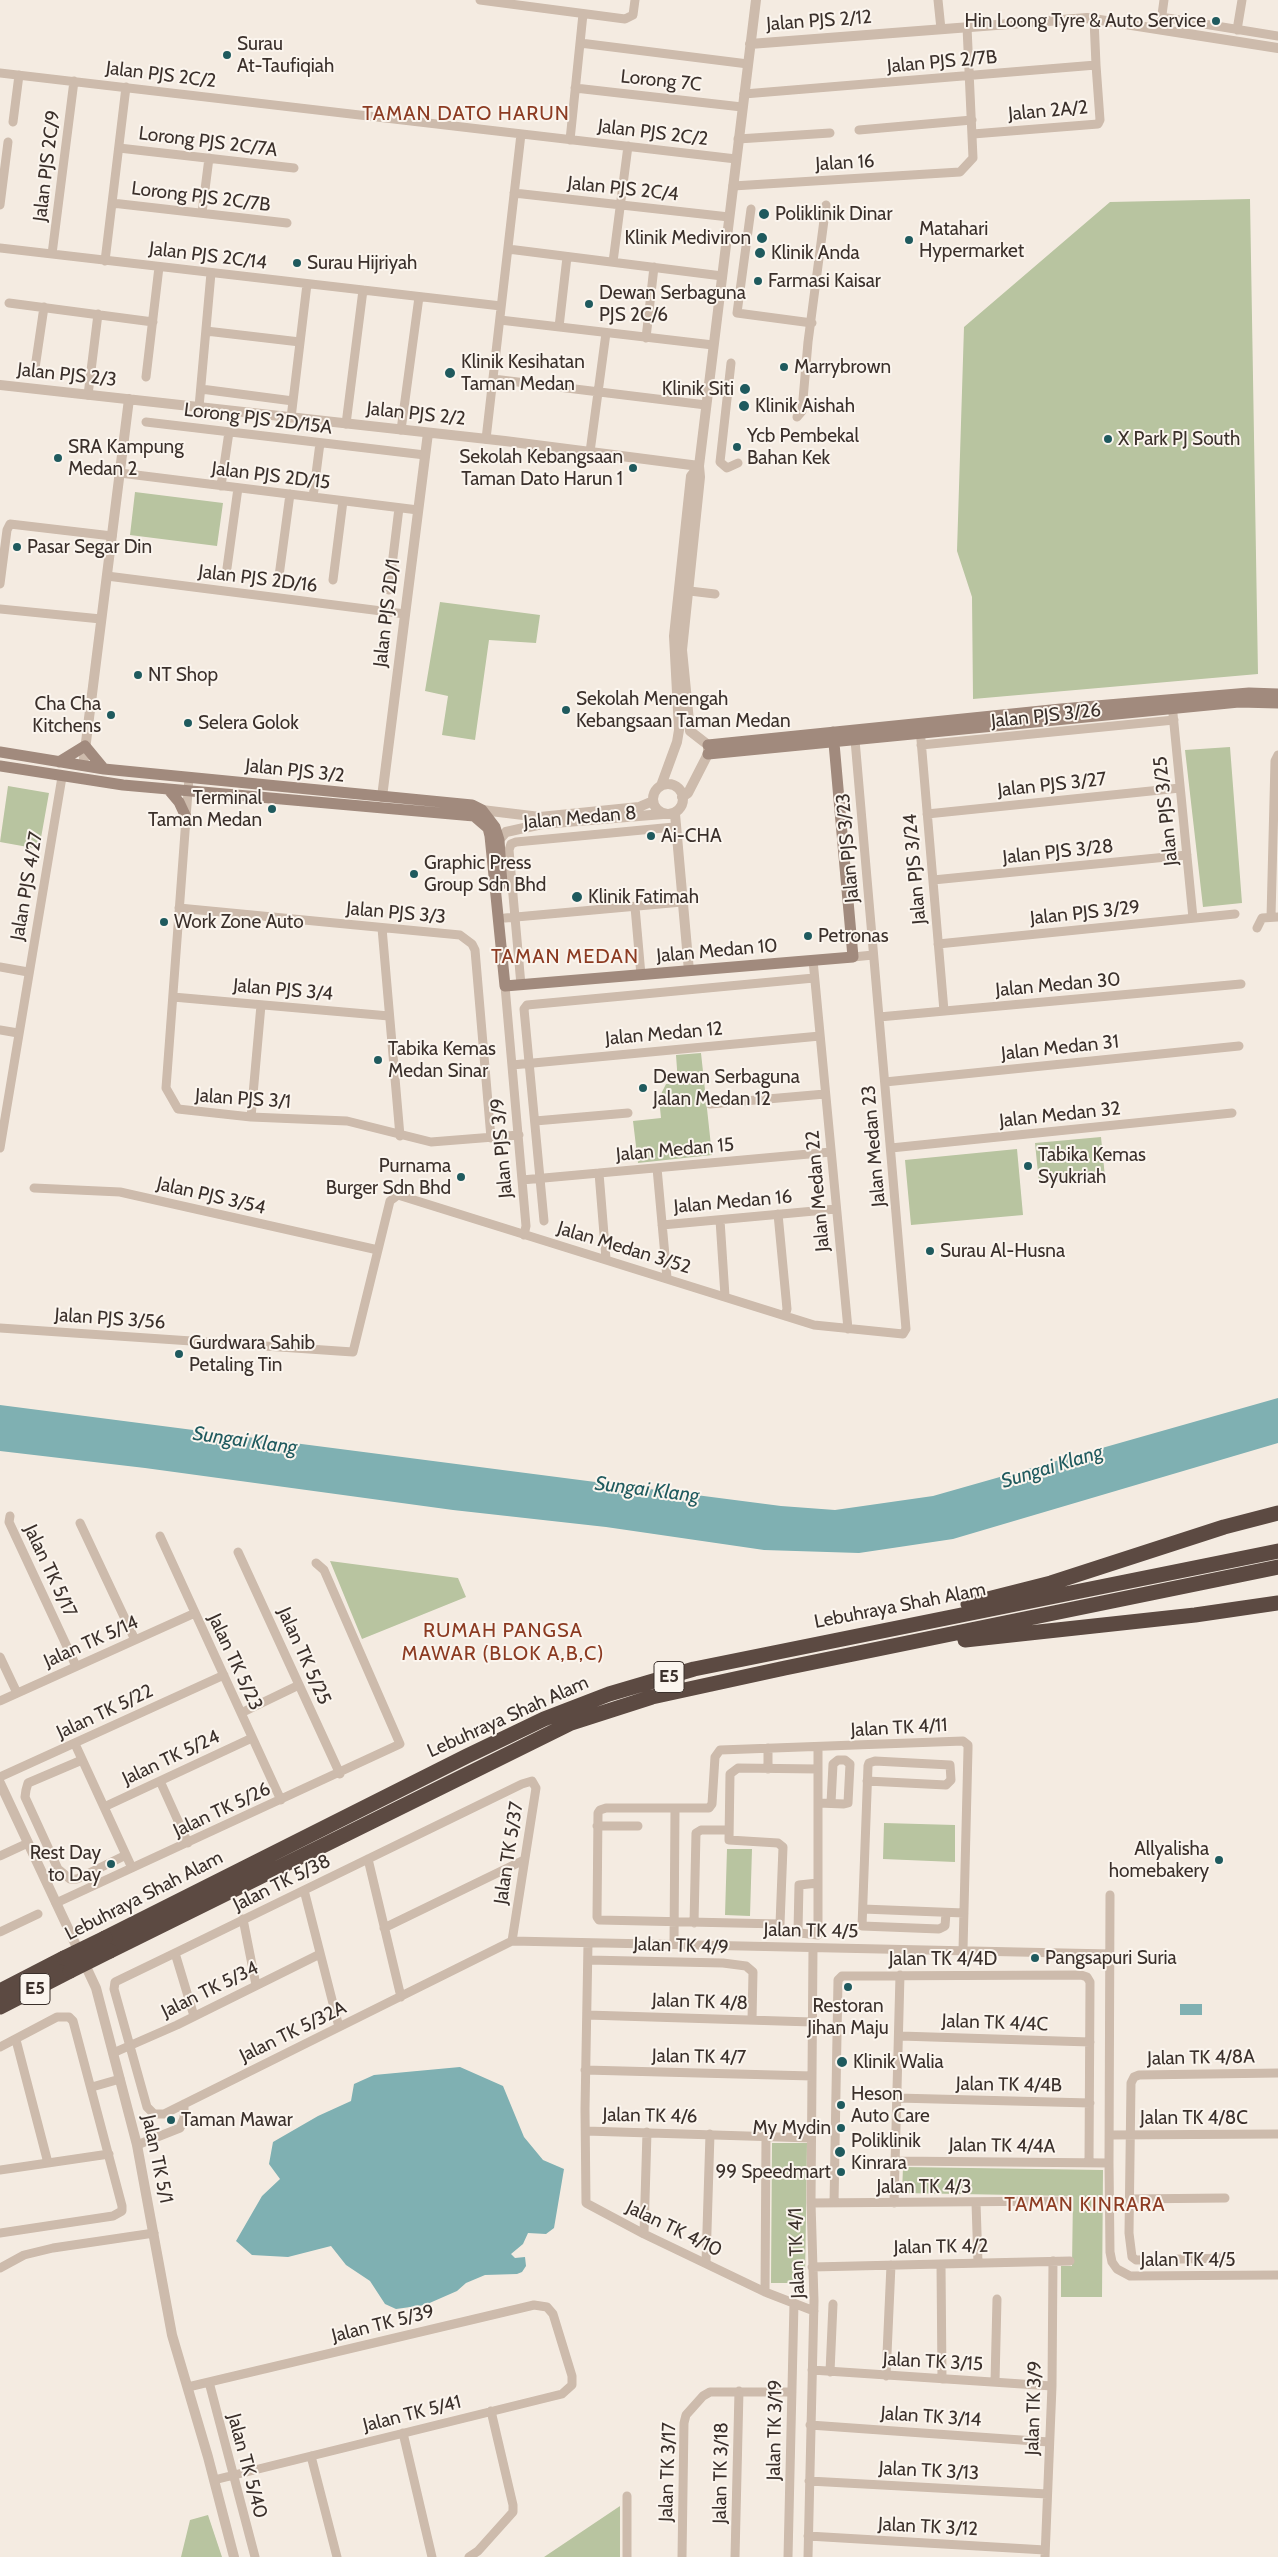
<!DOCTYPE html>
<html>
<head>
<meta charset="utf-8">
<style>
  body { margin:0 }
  canvas { display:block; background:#f4ebe1 }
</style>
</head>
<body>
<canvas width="1278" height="2557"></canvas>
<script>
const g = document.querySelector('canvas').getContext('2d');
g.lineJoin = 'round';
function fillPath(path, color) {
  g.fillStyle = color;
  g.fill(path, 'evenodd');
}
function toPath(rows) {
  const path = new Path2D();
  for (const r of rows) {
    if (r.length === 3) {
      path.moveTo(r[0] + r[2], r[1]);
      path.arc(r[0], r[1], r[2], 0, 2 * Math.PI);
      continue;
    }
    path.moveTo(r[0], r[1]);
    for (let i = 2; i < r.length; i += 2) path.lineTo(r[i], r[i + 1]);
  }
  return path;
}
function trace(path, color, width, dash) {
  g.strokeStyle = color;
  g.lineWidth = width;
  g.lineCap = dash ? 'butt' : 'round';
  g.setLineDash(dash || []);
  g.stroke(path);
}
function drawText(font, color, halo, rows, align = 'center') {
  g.font = font + ' Cabin,sans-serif';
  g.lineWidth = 4;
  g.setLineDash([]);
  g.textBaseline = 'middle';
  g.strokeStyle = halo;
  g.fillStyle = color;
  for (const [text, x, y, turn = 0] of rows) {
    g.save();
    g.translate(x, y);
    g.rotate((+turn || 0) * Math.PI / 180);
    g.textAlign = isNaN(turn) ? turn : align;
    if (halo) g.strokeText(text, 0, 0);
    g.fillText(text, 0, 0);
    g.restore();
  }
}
fillPath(toPath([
  [1250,199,1258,674,973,699,972,597,957,551,964,327,1110,202],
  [135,492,223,503,217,546,130,535],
  [440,602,540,615,536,643,489,640,475,740,442,735,448,696,425,691],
  [1230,747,1242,903,1203,907,1185,750],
  [8,786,49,793,39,849,0,842],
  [701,1053,712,1155,638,1163,633,1121,661,1118,659,1098,666,1084,678,1083,676,1055],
  [1101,1137,1105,1177,1039,1183,1035,1143],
  [1017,1149,1023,1215,911,1225,905,1160],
  [330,1561,458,1578,466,1597,362,1639],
  [884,1823,955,1825,955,1862,883,1859],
  [727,1849,752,1849,750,1916,725,1915],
  [772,2143,807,2143,805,2283,771,2283],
  [903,2167,1103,2170,1102,2297,1061,2297,1061,2266,1072,2266,1073,2196,902,2193],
  [620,2505,620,2557,544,2557,620,2506],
  [208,2515,222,2557,181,2557,190,2520]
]), '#b8c4a0');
fillPath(toPath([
  [1278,1398,1278,1443,953,1539,859,1553,764,1550,606,1527,453,1510,145,1468,0,1451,0,1405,781,1506,835,1510,933,1496],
  [1180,2004,1202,2004,1202,2015,1180,2015],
  [460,2067,503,2086,524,2137,543,2160,564,2169,554,2228,546,2234,528,2233,523,2244,511,2254,515,2258,525,2257,526,2266,522,2272,517,2274,485,2275,466,2283,457,2291,425,2305,396,2309,385,2304,370,2281,346,2265,331,2246,288,2257,252,2255,236,2241,262,2196,280,2179,269,2164,273,2142,318,2116,351,2101,354,2084,374,2075]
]), '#7fb0b2');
trace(toPath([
  [480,0,625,19,633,15,635,0],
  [938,0,941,29],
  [1161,17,1278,36],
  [1161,22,1164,0],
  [1237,30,1242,0],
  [580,43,748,64],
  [0,73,736,159],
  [575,88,742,107],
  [744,94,1096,65,1094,19],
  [13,122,19,75],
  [859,130,972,120],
  [973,134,1098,124,1100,120,1096,65],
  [738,139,830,133],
  [570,140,583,14],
  [119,148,294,168],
  [733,186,960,172,973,158,967,27],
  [514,193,729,217],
  [112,203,287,223],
  [0,205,8,142],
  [751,209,737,313,812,323],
  [202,213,209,158],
  [0,248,501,306],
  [508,249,722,276],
  [52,254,74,81],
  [105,261,126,87],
  [613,262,628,146],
  [9,303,153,322],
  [500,320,713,345],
  [559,327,567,257],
  [206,331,300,342],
  [646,338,654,267],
  [731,363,720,462,727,468,738,463],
  [35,368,44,307],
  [146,377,159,267],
  [493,379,706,405],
  [201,389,293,401],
  [88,395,98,314],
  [199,407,211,273],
  [797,417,802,411,808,342,826,205],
  [291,418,307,284],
  [146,422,425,455],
  [346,424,363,290],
  [401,430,419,297],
  [486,439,521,134],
  [590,452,606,333],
  [120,473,418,510],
  [221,486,229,432],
  [313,497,320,443],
  [227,568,238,488],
  [107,576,405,614],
  [279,576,290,494],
  [333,580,343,501],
  [0,584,7,530,10,524,112,536],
  [389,590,399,508],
  [681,590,715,594],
  [0,609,101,619],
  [1173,714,1193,918],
  [920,728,944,1011],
  [921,745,1174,720],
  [189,778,166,1088,178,1109,251,1117,347,1121,431,1142,519,1135],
  [927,814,1180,788],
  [933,880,1187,855],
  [635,907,641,975],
  [179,908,460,935,472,944,475,950,491,1138],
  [1271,917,1275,761,1278,755],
  [505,918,682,902],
  [382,928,400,1136],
  [1257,928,1262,918,1278,917],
  [938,944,1235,914],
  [853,957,873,955],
  [813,960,848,1329],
  [0,967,28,972],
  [521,985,509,850,511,844,516,842,674,827],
  [505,986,526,1226,524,1235],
  [173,997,389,1016],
  [879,1017,1241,984],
  [0,1030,18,1033],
  [512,1065,820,1036],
  [885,1082,1239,1046],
  [710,1104,825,1094],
  [251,1117,261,1005],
  [535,1121,628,1113],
  [0,1148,62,777],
  [891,1148,1232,1113],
  [657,1168,667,1278],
  [599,1173,606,1259],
  [522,1180,831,1152],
  [34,1188,120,1192,378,1250],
  [778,1214,787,1309,785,1316],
  [720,1220,725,1296],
  [544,1221,524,1009,527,1005,814,978],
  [662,1225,836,1209],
  [0,1328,353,1352,390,1201,398,1195,814,1325,903,1334,906,1329,855,740],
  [10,1516,9,1522,76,1666],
  [80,1523,135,1640],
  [160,1536,281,1800],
  [238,1552,340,1774],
  [0,1657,17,1693],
  [0,1701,195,1613],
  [241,1713,299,1685],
  [75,1744,132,1868],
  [768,1748,768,1769],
  [82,1760,28,1783,26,1790,25,1797,58,1869,70,1879,77,1879,126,1855],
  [818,1769,738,1768,730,1774,729,1840,778,1843,783,1847,780,1924,599,1920,597,1917,598,1813,600,1810,606,1808,709,1808,712,1804,715,1757,720,1750,963,1741,968,1745,968,1749,963,1950],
  [0,1777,224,1675],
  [160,1781,188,1843],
  [867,1781,946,1785,951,1780,950,1765,875,1761,869,1763,868,1766,862,1926,939,1929,945,1926,946,1913],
  [818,1803,844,1804,848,1803,850,1764,845,1760,838,1760,833,1764,831,1803],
  [104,1807,252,1738],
  [597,1826,638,1826],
  [0,1856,28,1843],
  [368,1859,401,1997],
  [818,1883,799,1885,798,1930,800,1933,818,1935,818,1748],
  [304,1890,339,2027],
  [1110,1895,1109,2163,1110,2252,1112,2262,1117,2269,1130,2276,1278,2275],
  [56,1903,400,1744,324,1570,316,1563],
  [863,1909,964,1913],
  [243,1919,256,1985],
  [694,1923,696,1833,701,1830,728,1830],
  [384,1928,524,1860],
  [0,1932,38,1914],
  [512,1941,536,1788,532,1781,522,1784,175,1953,115,1982,114,1989,147,2107,154,2114,164,2114,512,1941,1110,1954],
  [588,1943,585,2109,586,2203,644,2234,765,2292,814,2311],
  [674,1944,675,1809],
  [175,1953,194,2016],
  [588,1960,723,1963,746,1966,753,1972,752,2020],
  [587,2015,812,2022],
  [900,2036,1090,2042],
  [16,2040,48,2163],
  [0,2047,57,2017,69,2017,73,2021,122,2206,122,2211,113,2216,0,2233],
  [113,2053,177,2025,320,1954],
  [585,2070,812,2076],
  [92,2087,120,2079],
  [897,2098,1090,2103],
  [586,2131,811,2138],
  [1110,2135,1278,2134],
  [137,2145,180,2128,184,2118,184,2104],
  [895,2161,1109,2163],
  [0,2170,109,2154],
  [1129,2199,1225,2198],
  [811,2203,1066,2201],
  [834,2203,838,1980,842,1976,1081,1975,1087,1977,1090,1982,1089,2163],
  [894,2203,900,1975],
  [976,2203,978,2263],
  [644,2234,647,2132],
  [1229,2258,1136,2260,1132,2257,1129,2233,1131,2083,1134,2077,1139,2075,1278,2073],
  [706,2262,710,2134],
  [941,2264,942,2379],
  [812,2267,1070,2261],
  [0,2268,24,2255,53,2248,154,2233],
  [765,2292,766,2136],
  [812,2370,1052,2386],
  [830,2372,833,2304],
  [886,2376,891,2265],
  [209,2382,255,2557],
  [995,2382,997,2299],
  [188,2387,534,2305,547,2307,553,2314,572,2376,572,2385,562,2394,214,2480],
  [810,2425,1049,2442],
  [403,2433,432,2557],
  [311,2456,337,2557],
  [809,2481,1047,2494],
  [627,2496,627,2557],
  [808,2536,1045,2550],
  [469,2557,478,2551,513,2512,513,2505,491,2411],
  [682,2557,684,2423,686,2415,703,2396,710,2392,792,2392],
  [735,2557,739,2391],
  [788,2557,794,2303],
  [808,2557,814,2301,811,2203,813,1948],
  [1045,2557,1052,2386,1053,2261]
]), '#cdbbac', 9);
trace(toPath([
  [750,44,1087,18,1278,48],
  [0,385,505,441,699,466],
  [83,766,129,399],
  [662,783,677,742,679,730,674,636,691,476,699,466],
  [668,799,15],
  [382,797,428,433],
  [682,797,688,793,708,754,708,745,690,731,682,650,700,477,699,466,756,0],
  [482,810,540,817,639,807,653,801],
  [675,814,689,971],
  [499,840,506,832,542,824,663,814],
  [0,1783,96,1988,137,2145,172,2335,208,2457,234,2557]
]), '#cdbbac', 10);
trace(toPath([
  [708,745,1061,709,1249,693,1278,694],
  [0,752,104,769,472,805,482,810,495,827,499,840,502,884],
  [708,754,1239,702,1278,703],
  [59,762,85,746,104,769],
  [0,766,123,785,474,816,488,828,490,836,505,986,853,957,833,732],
  [168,789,179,802,186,817]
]), '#a18a7d', 11);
trace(toPath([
  [968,1604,1051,1583,1224,1527,1278,1513],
  [965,1640,1195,1615,1278,1603],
  [105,1938,467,1756,544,1719,609,1694,694,1669,1278,1551],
  [110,1951,571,1723,652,1697,785,1668,1278,1567],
  [0,1991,64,1958],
  [0,2007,70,1971]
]), '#5c4a42', 15);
trace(toPath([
  [64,1958,105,1938],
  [70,1971,110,1951]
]), '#5c4a42', 15);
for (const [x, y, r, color] of [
  [1216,21,5,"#1f5a5e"],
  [227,55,5,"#1f5a5e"],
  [764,214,6,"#1f5a5e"],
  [762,238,6,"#1f5a5e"],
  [909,240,5,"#1f5a5e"],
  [760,253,6,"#1f5a5e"],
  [297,263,5,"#1f5a5e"],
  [758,281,5,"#1f5a5e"],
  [589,304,5,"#1f5a5e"],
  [784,367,5,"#1f5a5e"],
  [450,373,6,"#1f5a5e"],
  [745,389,6,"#1f5a5e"],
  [744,406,6,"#1f5a5e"],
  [1108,439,5,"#1f5a5e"],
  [737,447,5,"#1f5a5e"],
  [58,458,5,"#1f5a5e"],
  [633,468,5,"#1f5a5e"],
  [17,547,5,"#1f5a5e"],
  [138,675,5,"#1f5a5e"],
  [566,710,5,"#1f5a5e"],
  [111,715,5,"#1f5a5e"],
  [188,723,5,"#1f5a5e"],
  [272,809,5,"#1f5a5e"],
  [651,836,5,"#1f5a5e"],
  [414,874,5,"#1f5a5e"],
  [577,897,6,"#1f5a5e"],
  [164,922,5,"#1f5a5e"],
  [808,936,5,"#1f5a5e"],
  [378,1060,5,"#1f5a5e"],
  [643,1088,5,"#1f5a5e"],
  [1028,1166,5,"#1f5a5e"],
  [461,1177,5,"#1f5a5e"],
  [930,1251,5,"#1f5a5e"],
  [179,1354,5,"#1f5a5e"],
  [1219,1860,5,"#1f5a5e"],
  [111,1864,5,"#1f5a5e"],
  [1035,1958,5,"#1f5a5e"],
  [848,1987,5,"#1f5a5e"],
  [842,2062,6,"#1f5a5e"],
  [841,2105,5,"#1f5a5e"],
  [171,2120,5,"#1f5a5e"],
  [841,2128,5,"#1f5a5e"],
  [840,2152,6,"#1f5a5e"],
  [841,2172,5,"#1f5a5e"]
]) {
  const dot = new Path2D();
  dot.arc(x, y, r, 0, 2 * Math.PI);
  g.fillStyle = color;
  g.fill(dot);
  trace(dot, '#fbf5ee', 2);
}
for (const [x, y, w] of [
  [669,1677,30],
  [35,1989,30]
]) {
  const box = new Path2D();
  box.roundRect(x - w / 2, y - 15.5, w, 31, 4);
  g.fillStyle = '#fbf5ee';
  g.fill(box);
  trace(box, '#3b302b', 1);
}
drawText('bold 18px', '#3b302b', null, [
  ["E5",669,1677],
  ["E5",35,1989]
]);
drawText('19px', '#3b302b', '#fbf5ee', [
  ["Jalan PJS 2/12",819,21,-4],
  ["Jalan PJS 2/7B",942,62,-5],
  ["Jalan PJS 2C/2",161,75,7],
  ["Lorong 7C",661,81,6],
  ["Jalan 2A/2",1048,111,-5],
  ["Jalan PJS 2C/2",653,133,7],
  ["Lorong PJS 2C/7A",208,142,7],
  ["Jalan 16",845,163,-3],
  ["Jalan PJS 2C/9",47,166,-83],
  ["Jalan PJS 2C/4",623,189,6],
  ["Lorong PJS 2C/7B",201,197,7],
  ["Jalan PJS 2C/14",208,256,7],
  ["Jalan PJS 2/3",67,375,6],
  ["Jalan PJS 2/2",416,414,6],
  ["Lorong PJS 2D/15A",258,419,7],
  ["Jalan PJS 2D/15",271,476,7],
  ["Jalan PJS 2D/16",258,579,7],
  ["Jalan PJS 2D/1",387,613,-83],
  ["Jalan PJS 3/26",1046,716,-6],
  ["Jalan PJS 3/2",295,771,6],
  ["Jalan PJS 3/27",1052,785,-6],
  ["Jalan PJS 3/25",1166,811,-96],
  ["Jalan Medan 8",580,818,-5],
  ["Jalan PJS 3/23",848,848,-95],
  ["Jalan PJS 3/28",1058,852,-6],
  ["Jalan PJS 3/24",915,869,-95],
  ["Jalan PJS 4/27",27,886,-80],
  ["Jalan PJS 3/3",396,913,5],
  ["Jalan PJS 3/29",1085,913,-6],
  ["Jalan Medan 10",717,951,-5],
  ["Jalan Medan 30",1058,985,-5],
  ["Jalan PJS 3/4",283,990,5],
  ["Jalan Medan 12",664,1034,-5],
  ["Jalan Medan 31",1060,1048,-6],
  ["Jalan PJS 3/1",243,1099,4],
  ["Jalan Medan 32",1060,1115,-6],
  ["Jalan Medan 23",874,1146,-95],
  ["Jalan PJS 3/9",502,1148,-95],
  ["Jalan Medan 15",675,1150,-5],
  ["Jalan Medan 22",818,1191,-95],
  ["Jalan PJS 3/54",211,1196,13],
  ["Jalan Medan 16",733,1202,-5],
  ["Jalan Medan 3/52",624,1248,17],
  ["Jalan PJS 3/56",110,1319,4],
  ["Jalan TK 5/17",50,1571,65],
  ["Lebuhraya Shah Alam",900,1606,-11],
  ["Jalan TK 5/14",91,1642,-24],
  ["Jalan TK 5/25",304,1656,66],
  ["Jalan TK 5/23",235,1662,65],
  ["Jalan TK 5/22",105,1712,-25],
  ["Lebuhraya Shah Alam",508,1717,-24],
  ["Jalan TK 4/11",899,1728,-3],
  ["Jalan TK 5/24",171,1758,-25],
  ["Jalan TK 5/26",222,1810,-25],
  ["Jalan TK 5/37",509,1853,-81],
  ["Jalan TK 5/38",282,1883,-26],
  ["Lebuhraya Shah Alam",144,1896,-27],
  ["Jalan TK 4/5",811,1931,1],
  ["Jalan TK 4/9",681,1946,2],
  ["Jalan TK 4/4D",943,1959],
  ["Jalan TK 5/34",210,1990,-26],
  ["Jalan TK 4/8",700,2002,2],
  ["Jalan TK 4/4C",995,2023,2],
  ["Jalan TK 5/32A",293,2032,-26],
  ["Jalan TK 4/7",699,2057,1],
  ["Jalan TK 4/8A",1201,2058,-1],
  ["Jalan TK 4/4B",1009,2085,1],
  ["Jalan TK 4/6",650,2116,1],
  ["Jalan TK 4/8C",1194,2118],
  ["Jalan TK 4/4A",1002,2146,1],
  ["Jalan TK 5/1",157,2159,78],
  ["Jalan TK 4/3",924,2187],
  ["Jalan TK 4/10",674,2229,26],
  ["Jalan TK 4/2",941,2247,-1],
  ["Jalan TK 4/1",797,2253,-92],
  ["Jalan TK 4/5",1188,2260],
  ["Jalan TK 5/39",383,2324,-14],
  ["Jalan TK 3/15",933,2362,3],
  ["Jalan TK 3/9",1034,2408,-88],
  ["Jalan TK 5/41",412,2414,-14],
  ["Jalan TK 3/14",931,2417,4],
  ["Jalan TK 3/19",775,2430,-89],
  ["Jalan TK 5/40",247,2466,75],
  ["Jalan TK 3/13",929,2471,3],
  ["Jalan TK 3/17",668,2472,-88],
  ["Jalan TK 3/18",721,2473,-89],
  ["Jalan TK 3/12",928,2527,3]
]);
drawText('19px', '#3b302b', '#fbf5ee', [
  ["Hin Loong Tyre & Auto Service",1206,21,"right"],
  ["Surau",237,44],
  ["At-Taufiqiah",237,66],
  ["Poliklinik Dinar",775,214],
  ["Matahari",919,229],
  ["Hypermarket",919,251],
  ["Klinik Mediviron",751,238,"right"],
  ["Klinik Anda",771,253],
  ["Surau Hijriyah",307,263],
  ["Farmasi Kaisar",768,281],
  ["Dewan Serbaguna",599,293],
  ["PJS 2C/6",599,315],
  ["Klinik Kesihatan",461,362],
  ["Taman Medan",461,384],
  ["Marrybrown",794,367],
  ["Klinik Siti",734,389,"right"],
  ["Klinik Aishah",755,406],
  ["Ycb Pembekal",747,436],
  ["Bahan Kek",747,458],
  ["X Park PJ South",1118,439],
  ["SRA Kampung",68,447],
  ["Medan 2",68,469],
  ["Sekolah Kebangsaan",623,457,"right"],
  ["Taman Dato Harun 1",623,479,"right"],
  ["Pasar Segar Din",27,547],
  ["NT Shop",148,675],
  ["Sekolah Menengah",576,699],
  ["Kebangsaan Taman Medan",576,721],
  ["Cha Cha",101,704,"right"],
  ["Kitchens",101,726,"right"],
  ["Selera Golok",198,723],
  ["Terminal",262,798,"right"],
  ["Taman Medan",262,820,"right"],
  ["Ai-CHA",661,836],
  ["Graphic Press",424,863],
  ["Group Sdn Bhd",424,885],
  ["Klinik Fatimah",588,897],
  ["Work Zone Auto",174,922],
  ["Petronas",818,936],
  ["Tabika Kemas",388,1049],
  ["Medan Sinar",388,1071],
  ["Dewan Serbaguna",653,1077],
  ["Jalan Medan 12",653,1099],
  ["Tabika Kemas",1038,1155],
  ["Syukriah",1038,1177],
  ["Purnama",451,1166,"right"],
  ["Burger Sdn Bhd",451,1188,"right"],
  ["Surau Al-Husna",940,1251],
  ["Gurdwara Sahib",189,1343],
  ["Petaling Tin",189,1365],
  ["Allyalisha",1209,1849,"right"],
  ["homebakery",1209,1871,"right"],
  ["Rest Day",101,1853,"right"],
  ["to Day",101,1875,"right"],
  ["Pangsapuri Suria",1045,1958],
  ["Restoran",848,2006,"center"],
  ["Jihan Maju",848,2028,"center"],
  ["Klinik Walia",853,2062],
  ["Heson",851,2094],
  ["Auto Care",851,2116],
  ["Taman Mawar",181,2120],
  ["My Mydin",831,2128,"right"],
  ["Poliklinik",851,2141],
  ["Kinrara",851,2163],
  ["99 Speedmart",831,2172,"right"]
], 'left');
g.letterSpacing = '1px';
drawText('20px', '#8c3b22', '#fbf5ee', [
  ["TAMAN DATO HARUN",466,114],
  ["TAMAN MEDAN",565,957],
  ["RUMAH PANGSA",503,1631],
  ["MAWAR (BLOK A,B,C)",503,1654],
  ["TAMAN KINRARA",1085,2205]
]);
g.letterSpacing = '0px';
drawText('italic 20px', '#1f5a5e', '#fbf5ee', [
  ["Sungai Klang",245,1441,8],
  ["Sungai Klang",1052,1467,-17],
  ["Sungai Klang",647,1490,7]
]);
</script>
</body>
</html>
